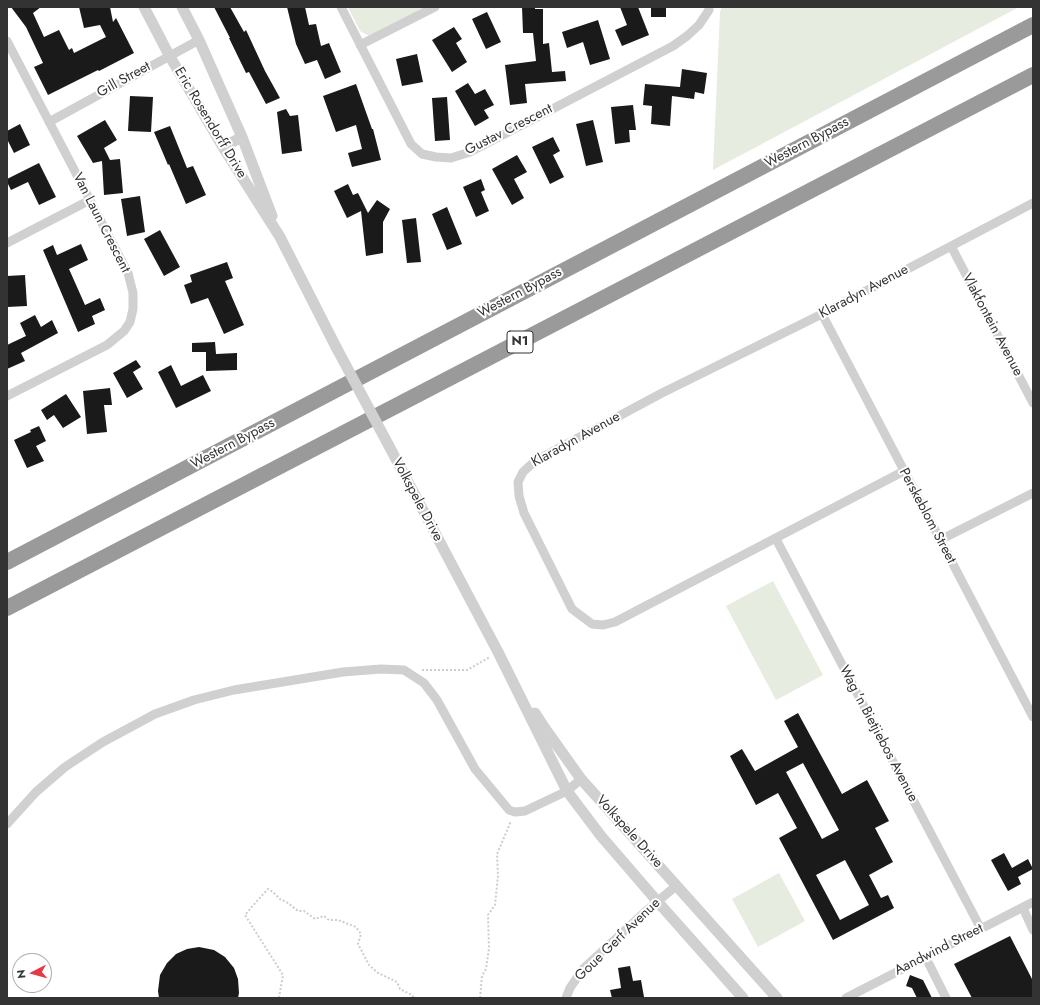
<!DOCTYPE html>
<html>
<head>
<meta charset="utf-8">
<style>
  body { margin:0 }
  #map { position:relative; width:1040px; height:1005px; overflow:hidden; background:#fff; font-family:Jost,sans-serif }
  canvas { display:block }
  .frame { position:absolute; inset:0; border:8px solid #333; pointer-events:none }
  .north { position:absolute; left:12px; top:953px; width:40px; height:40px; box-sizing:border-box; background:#fff; border:1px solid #adadad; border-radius:50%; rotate:264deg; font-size:11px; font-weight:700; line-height:16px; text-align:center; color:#333 }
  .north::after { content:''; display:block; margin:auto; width:14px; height:18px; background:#e63946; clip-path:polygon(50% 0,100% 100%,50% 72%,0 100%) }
</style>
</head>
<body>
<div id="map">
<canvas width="1040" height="1005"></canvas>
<div class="frame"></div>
<div class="north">N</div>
</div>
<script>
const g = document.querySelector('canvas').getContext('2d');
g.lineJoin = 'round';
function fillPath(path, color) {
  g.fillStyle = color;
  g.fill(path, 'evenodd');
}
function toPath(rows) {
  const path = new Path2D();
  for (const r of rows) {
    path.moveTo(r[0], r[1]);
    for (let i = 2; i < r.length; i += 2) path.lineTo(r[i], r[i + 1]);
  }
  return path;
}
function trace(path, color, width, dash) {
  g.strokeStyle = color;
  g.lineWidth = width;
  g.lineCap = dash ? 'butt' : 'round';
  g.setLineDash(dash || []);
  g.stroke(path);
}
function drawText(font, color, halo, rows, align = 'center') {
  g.font = font + ' Jost,sans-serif';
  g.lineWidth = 4;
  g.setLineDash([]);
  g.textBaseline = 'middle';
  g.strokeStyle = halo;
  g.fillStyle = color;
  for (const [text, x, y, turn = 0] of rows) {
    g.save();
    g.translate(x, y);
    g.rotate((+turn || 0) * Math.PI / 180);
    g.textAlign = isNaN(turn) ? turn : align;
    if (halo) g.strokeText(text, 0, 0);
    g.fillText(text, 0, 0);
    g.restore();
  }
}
fillPath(toPath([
  [348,7,431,7,369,36,360,31],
  [722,7,1019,7,713,170,720,12],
  [773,581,823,675,776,700,726,606],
  [779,873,805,921,758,947,732,899]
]), '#e6ecdf');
fillPath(toPath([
  [11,7,41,7,33,13,44,37,59,30,69,50,72,48,74,53,106,37,100,25,84,28,79,7,110,7,113,22,116,18,134,53,99,71,98,70,48,95,34,67,43,63,26,27],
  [214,7,230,7,244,32,246,30,265,71,280,98,266,104,249,72,246,73,229,38,230,38],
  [287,7,305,7,309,25,316,24,321,46,329,43,341,72,325,79,317,60,305,64,296,44],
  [522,7,535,7,535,9,543,9,543,44,549,43,552,72,565,71,566,81,525,84,527,103,510,105,505,65,536,61,533,33,523,33],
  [620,7,638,7,649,35,622,46,615,30,627,25],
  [651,7,666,7,666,17,651,17],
  [487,12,501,42,486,49,472,19],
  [598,20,610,59,590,65,583,42,567,48,562,32],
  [454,27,462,39,456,43,467,62,452,72,432,40],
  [417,54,423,82,402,86,396,59],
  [682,69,707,73,704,94,695,92,694,99,672,96,670,126,651,124,652,106,643,105,645,84,680,87],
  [468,83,475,94,485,89,494,105,484,110,489,118,475,126,455,91],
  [356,84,372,129,373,129,381,160,352,167,348,153,362,149,356,125,336,132,323,96],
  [130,96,153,97,151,132,128,131],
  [447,97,450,140,435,141,432,98],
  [633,105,636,130,629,130,630,142,615,144,611,107],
  [286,109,290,116,298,115,302,151,282,154,277,112],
  [105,120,117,140,104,148,110,160,120,159,123,193,104,195,102,161,93,163,77,136],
  [593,120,603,162,586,166,576,124],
  [20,124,30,145,14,153,7,139,7,131],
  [170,126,187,168,193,166,206,195,186,204,169,164,168,165,154,132],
  [553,137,560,151,553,155,564,177,550,184,532,147],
  [517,155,527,172,514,179,524,198,512,205,492,169],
  [39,163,56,197,39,205,28,182,11,190,7,182,7,179],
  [481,179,485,190,481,192,489,211,476,217,463,187],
  [348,184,353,195,358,193,368,213,377,200,390,209,383,222,383,253,366,256,361,211,347,218,334,191],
  [140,196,145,232,127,236,121,199],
  [447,207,462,244,447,250,432,214],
  [416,218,421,262,407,263,402,220],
  [160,230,180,267,164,276,144,239],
  [81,244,88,260,69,269,85,305,100,298,105,310,92,316,95,324,78,332,43,250,53,245,57,255],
  [227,262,233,278,225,281,244,325,224,334,208,298,191,304,184,285,192,282,190,275],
  [25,275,27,306,7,307,7,276],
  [35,315,41,327,52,320,58,333,21,353,25,361,7,369,7,345,26,336,20,323],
  [215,342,216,354,237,353,237,370,206,371,206,352,192,352,192,343],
  [136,360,141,367,133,372,143,389,127,398,113,373],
  [171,365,181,386,203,375,211,391,176,408,158,372],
  [110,388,112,405,104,405,107,432,87,434,83,391],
  [66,394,81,417,63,428,54,415,47,420,41,410],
  [39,426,46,441,36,446,44,461,27,468,14,440,31,432,30,430],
  [798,713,842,794,867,780,889,821,875,828,893,862,869,875,881,898,888,895,894,908,833,940,779,838,797,828,778,793,756,805,730,756,742,749,755,771,798,747,784,721],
  [803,763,839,830,822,839,786,772],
  [845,860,869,905,840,920,816,875],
  [1004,853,1012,868,1028,859,1033,869,1018,877,1021,884,1008,891,991,860],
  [1010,936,1033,981,1033,998,972,998,954,964],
  [199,947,214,950,225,957,234,968,238,979,239,993,238,998,159,998,158,991,160,975,167,963,176,954,187,949],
  [630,966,633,981,641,980,644,997,640,998,612,998,610,990,621,988,618,968],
  [910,975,923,980,932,998,917,998,912,988,906,986]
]), '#1a1a1a');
trace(toPath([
  [422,670,467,670,490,657],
  [279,998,283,975,245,915,256,902,268,889,273,892,280,899,288,903,298,911,304,911,315,919,324,916,329,920,338,920,356,927,361,934,358,944,369,965,378,973,397,982,400,989,412,995,414,998],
  [480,998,482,976,486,969,489,948,488,915,495,905,498,876,497,854,511,821]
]), '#cdcdcd', 2, [2, 2]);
trace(toPath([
  [341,7,411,144,422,154,436,157,451,158,470,152,673,46,687,36,699,25,709,10,709,7],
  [7,41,128,273,133,293,133,309,130,322,124,331,107,345,7,396],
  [360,45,435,7],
  [49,122,199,40],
  [7,243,90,200],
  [951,246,1033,403],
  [822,314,1033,717],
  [904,471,615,622,603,625,592,624,572,609,524,513,519,496,518,482,523,472,535,461,662,393,822,314,1033,203],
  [776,539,981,929],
  [940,540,1033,493],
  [7,824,36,792,65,767,103,742,155,714,194,700,234,690,343,672,381,669,404,670,424,683,437,700,475,769,509,810,515,812,525,811,567,791,581,779],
  [1023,908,1033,930],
  [926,958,946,998],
  [566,998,570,988,583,969,646,911,676,886],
  [846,998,1033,902]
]), '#d0d0d0', 9);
trace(toPath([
  [144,7,169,55,223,147,280,237,336,347],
  [182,7,199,40,242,137,272,216],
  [223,147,242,137],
  [389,446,498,652,567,791,601,836,657,901,743,998],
  [535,713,544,727,581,779,777,998]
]), '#d0d0d0', 11);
trace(toPath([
  [7,562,1033,25],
  [7,608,1033,75]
]), '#9a9a9a', 16);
trace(toPath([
  [336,347,389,446]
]), '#d0d0d0', 11);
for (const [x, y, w] of [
  [520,342,26]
]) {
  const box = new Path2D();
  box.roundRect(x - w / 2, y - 11, w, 22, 3);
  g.fillStyle = '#fff';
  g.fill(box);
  trace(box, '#333', 1);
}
drawText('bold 13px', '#333', null, [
  ["N1",520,342]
]);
drawText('14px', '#333', '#fff', [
  ["Gill Street",124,80,-29],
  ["Eric Rosendorff Drive",210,123,59],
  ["Gustav Crescent",509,130,-27],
  ["Western Bypass",807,143,-28],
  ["Van Laun Crescent",101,223,63],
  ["Klaradyn Avenue",864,292,-28],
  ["Western Bypass",520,293,-28],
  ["Vlakfontein Avenue",992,325,62],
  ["Klaradyn Avenue",576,440,-29],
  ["Western Bypass",233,444,-28],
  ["Volkspele Drive",417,500,62],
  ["Perskeblom Street",927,516,62],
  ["Wag 'n Bietjiebos Avenue",878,734,62],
  ["Volkspele Drive",629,832,48],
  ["Goue Gerf Avenue",618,940,-44],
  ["Aandwind Street",939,950,-27]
]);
</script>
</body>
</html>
